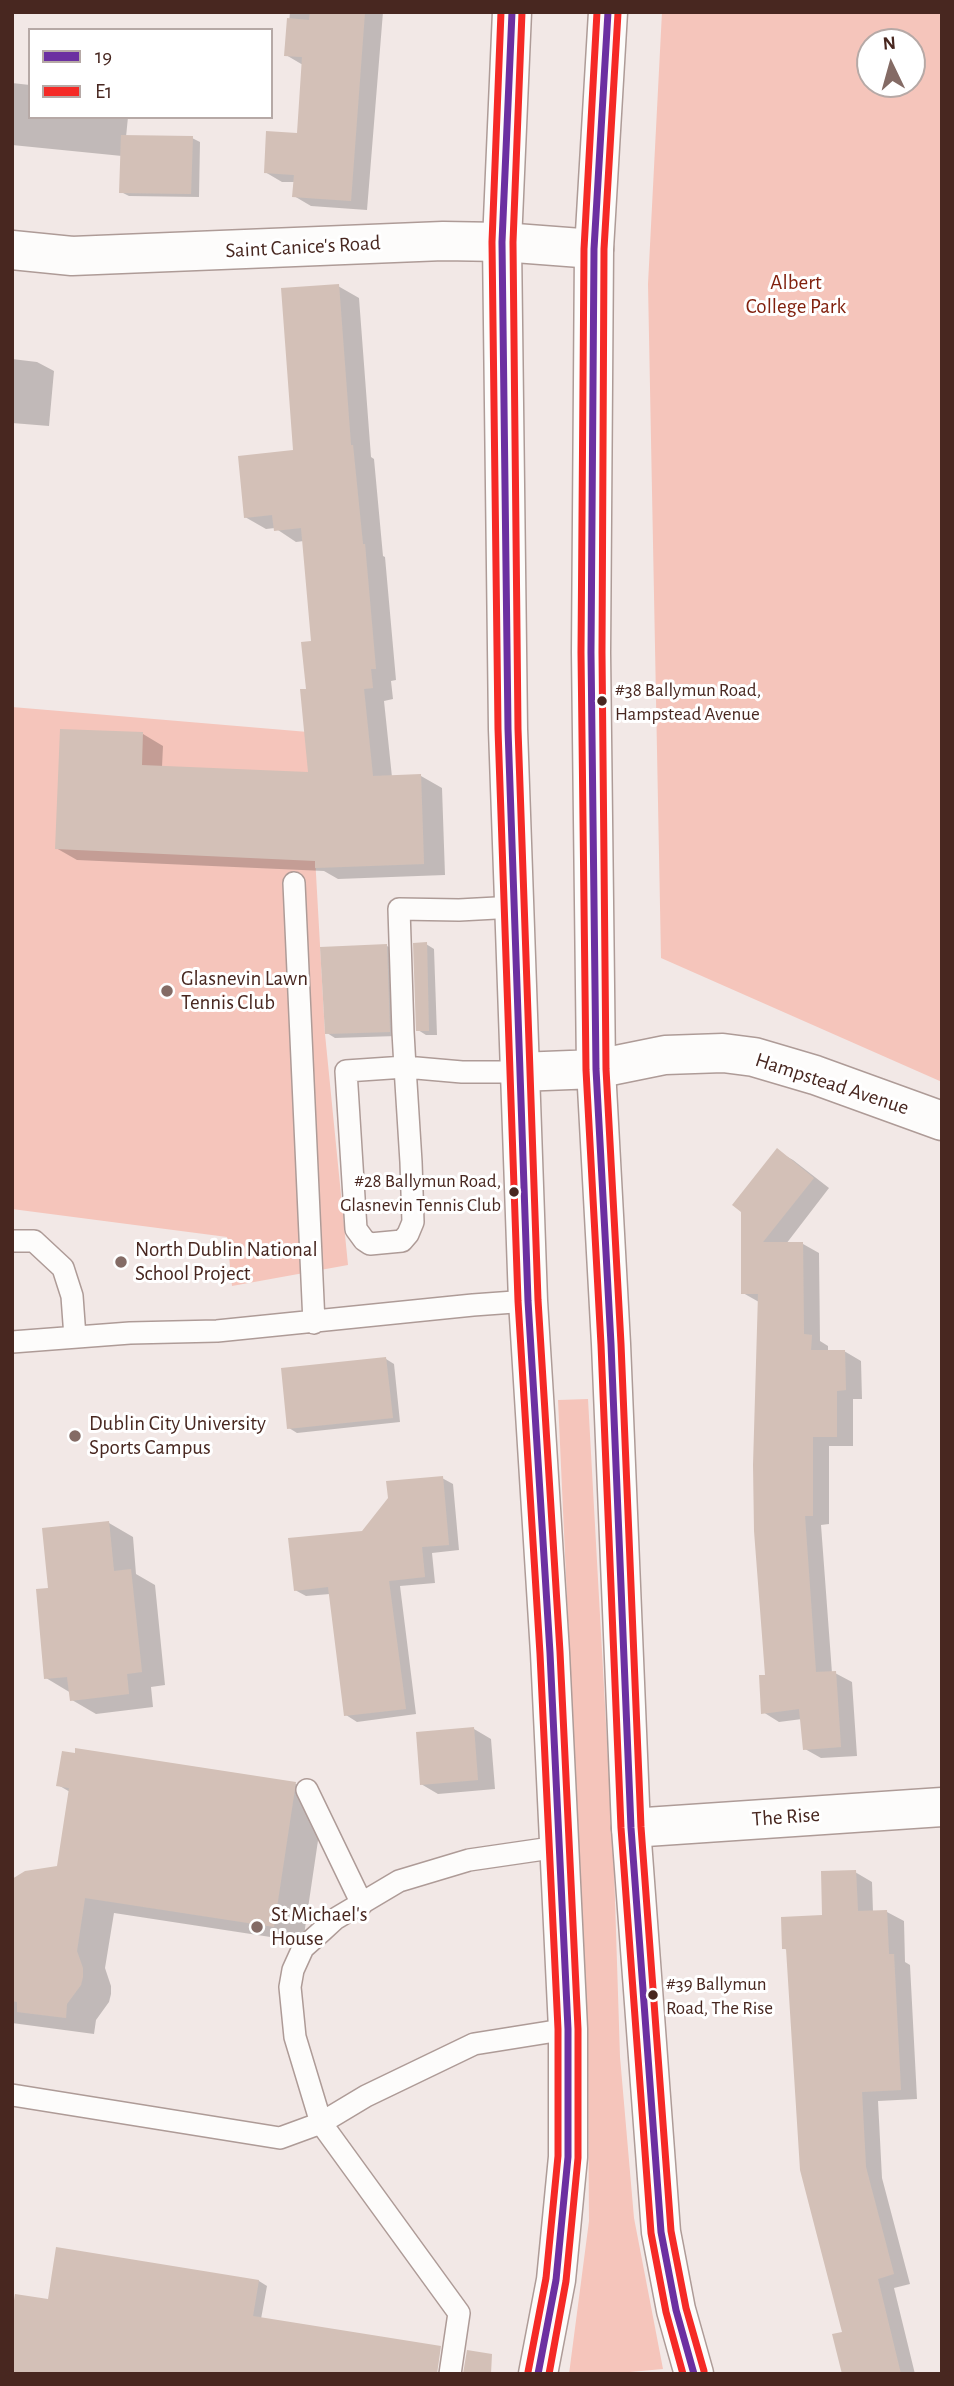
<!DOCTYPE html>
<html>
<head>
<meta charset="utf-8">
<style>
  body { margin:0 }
  #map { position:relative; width:954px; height:2386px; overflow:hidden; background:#f2e8e6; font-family:"Alegreya Sans",sans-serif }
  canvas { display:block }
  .frame { position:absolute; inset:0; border:14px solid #482720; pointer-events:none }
  .legend { position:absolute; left:28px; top:28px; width:245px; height:91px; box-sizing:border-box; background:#fff; border:2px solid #b6a9a6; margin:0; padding:9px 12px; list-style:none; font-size:21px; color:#482720 }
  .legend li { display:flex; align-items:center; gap:14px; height:35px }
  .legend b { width:35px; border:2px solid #b6a9a6 }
  .north { position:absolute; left:856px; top:28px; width:70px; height:70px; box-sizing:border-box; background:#fff; border:2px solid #b6a9a6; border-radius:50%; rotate:355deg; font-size:19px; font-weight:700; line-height:28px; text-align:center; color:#482720 }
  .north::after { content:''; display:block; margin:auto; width:24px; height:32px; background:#846b65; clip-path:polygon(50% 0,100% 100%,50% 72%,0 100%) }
</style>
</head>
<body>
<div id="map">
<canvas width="954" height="2386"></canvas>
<div class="frame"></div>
<ul class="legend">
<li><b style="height:9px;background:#6c30a1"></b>19</li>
<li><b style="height:9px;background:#f52a26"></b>E1</li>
</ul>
<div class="north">N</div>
</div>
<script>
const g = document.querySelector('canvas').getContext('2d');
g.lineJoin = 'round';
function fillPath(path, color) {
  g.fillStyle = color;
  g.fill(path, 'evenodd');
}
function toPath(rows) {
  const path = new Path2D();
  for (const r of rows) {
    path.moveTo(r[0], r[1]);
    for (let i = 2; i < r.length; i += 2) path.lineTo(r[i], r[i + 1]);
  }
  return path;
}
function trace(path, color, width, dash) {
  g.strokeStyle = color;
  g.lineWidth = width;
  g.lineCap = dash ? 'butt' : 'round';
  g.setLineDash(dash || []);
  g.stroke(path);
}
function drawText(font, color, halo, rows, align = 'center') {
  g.font = font + ' "Alegreya Sans",sans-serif';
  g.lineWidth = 6;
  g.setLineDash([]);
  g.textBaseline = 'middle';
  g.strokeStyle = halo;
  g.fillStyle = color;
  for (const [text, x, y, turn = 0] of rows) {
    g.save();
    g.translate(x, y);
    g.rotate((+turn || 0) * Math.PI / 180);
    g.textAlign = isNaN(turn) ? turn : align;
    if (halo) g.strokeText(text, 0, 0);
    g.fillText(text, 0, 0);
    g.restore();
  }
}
fillPath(toPath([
  [662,12,942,12,942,1082,661,958,648,284],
  [912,42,912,84,870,84,870,42],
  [12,707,308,732,325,1034,348,1265,232,1286,227,1237,12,1209],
  [588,1399,614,1868,620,2057,634,2218,663,2369,608,2374,569,2374,589,2221,588,2062,558,1400]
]), '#f5c5bb');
fillPath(toPath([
  [290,12,383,12,367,210,311,206,294,196,295,182,282,182,265,172,298,135,303,65,286,55],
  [12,83,30,85,30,117,128,117,126,137,192,138,200,142,199,197,129,196,121,192,122,156,12,145],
  [338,286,359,298,371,457,374,459,383,556,385,557,396,680,391,681,393,699,384,701,392,777,421,776,442,788,445,875,338,879,324,871,77,860,56,848,143,734,163,746,162,767,310,774,308,690,312,643,304,541,296,542,275,528,266,529,245,517,295,452],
  [12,359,37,362,54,371,49,426,12,423],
  [426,944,434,949,437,1035,426,1035,418,1030],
  [387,946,395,951,397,1036,335,1038,327,1033],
  [777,1151,793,1160,829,1188,786,1244,803,1244,819,1253,820,1341,828,1346,828,1352,844,1351,861,1361,862,1399,853,1399,853,1446,829,1446,829,1524,821,1525,832,1673,835,1673,852,1682,857,1756,821,1758,805,1749,802,1719,779,1722,763,1712,767,1676,759,1302,743,1293],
  [386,1359,394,1364,400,1422,297,1433,289,1428],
  [442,1478,453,1484,459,1550,432,1553,435,1583,400,1586,416,1714,357,1722,346,1715,330,1594,306,1596,295,1590,363,1533],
  [109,1523,133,1537,136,1574,155,1585,165,1685,151,1687,153,1707,96,1714,72,1700,71,1693,46,1678,50,1590],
  [474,1729,491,1739,495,1789,438,1794,421,1784],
  [296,1784,324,1800,303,1942,114,1913,105,1968,111,1986,111,1994,109,2002,96,2020,94,2034,12,2023,12,1881,58,1867,70,1792,58,1785],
  [855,1872,872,1882,873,1912,887,1912,904,1921,905,1962,910,1965,917,2099,878,2101,882,2178,910,2284,894,2288,915,2374,844,2374,845,2333,788,1951,784,1948,824,1917],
  [259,2281,267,2286,261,2319,49,2301]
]), '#0003');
fillPath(toPath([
  [310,12,365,12,351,201,292,197,294,175,264,173,266,131,297,133,302,57,284,56,287,18,309,20],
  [121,135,193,136,191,194,119,193],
  [339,284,351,445,353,445,363,544,365,544,376,669,371,669,373,688,364,689,373,776,421,774,424,864,315,868,315,861,55,849,60,729,143,732,142,765,308,772,300,689,306,689,301,642,311,641,301,528,274,531,272,515,244,518,238,456,293,450,281,288],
  [427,942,429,1031,416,1031,413,943],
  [387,944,390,1032,325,1034,320,947],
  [777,1148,814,1178,763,1242,803,1242,804,1334,812,1335,811,1350,845,1350,846,1390,837,1391,837,1437,813,1437,813,1516,805,1516,816,1672,836,1671,841,1747,803,1750,799,1709,761,1714,759,1675,765,1675,754,1531,753,1465,758,1294,741,1294,741,1212,732,1205],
  [386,1357,393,1418,287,1429,281,1368],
  [443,1476,449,1545,422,1547,425,1577,389,1581,406,1709,344,1716,328,1587,294,1591,288,1538,362,1531,388,1498,386,1481],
  [109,1521,114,1571,131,1569,142,1672,127,1674,129,1694,70,1701,67,1677,44,1679,36,1589,48,1588,42,1528],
  [474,1727,478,1780,420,1785,416,1732],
  [75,1748,296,1782,274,1927,85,1898,77,1951,83,1968,83,1977,81,1985,67,2004,66,2018,17,2012,17,2002,12,2001,12,1879,25,1871,57,1866,69,1788,56,1786,62,1751,75,1753],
  [856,1870,858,1911,887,1910,889,1954,894,1954,901,2090,862,2092,866,2167,894,2274,878,2279,901,2374,842,2374,832,2334,842,2332,800,2170,786,1949,782,1949,781,1917,822,1915,821,1871],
  [56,2247,259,2280,253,2316,441,2346,437,2374,12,2374,12,2313,15,2294,48,2299],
  [467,2350,492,2354,491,2374,463,2374]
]), '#d3c0b7');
const service = toPath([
  [294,883,314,1323],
  [515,907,459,910,399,909,403,1032,405,1067,411,1162,413,1222,408,1234,402,1241,370,1244,364,1240,356,1229,346,1071,405,1067,462,1072,519,1072],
  [12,1241,34,1241,63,1268,72,1296,75,1337],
  [12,1342,130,1333,217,1331,473,1305,528,1301],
  [307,1790,362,1904],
  [12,2095,280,2138,321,2123,366,2096,474,2044,568,2029],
  [450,2374,459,2313,321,2123,295,2037,290,1987,293,1970,303,1948,322,1931,335,1919,399,1881,469,1860,558,1847]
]);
const minor = toPath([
  [12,250,72,256,443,241,502,242,594,249],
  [596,1069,665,1055,723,1053,754,1057,815,1075,942,1121],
  [631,1828,942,1807]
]);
const secondary = toPath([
  [512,12,502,242,508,729,528,1301,550,1653,568,2029,568,2157,556,2280,538,2374],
  [608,12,594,249,591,652,596,1069,611,1344,631,1828,661,2232,676,2310,694,2374],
  [519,1072,596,1069]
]);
trace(service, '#ae9b97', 24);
trace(minor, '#ae9b97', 41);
trace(secondary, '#ae9b97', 41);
trace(service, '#fdfcfb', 21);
trace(minor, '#fdfcfb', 38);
trace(secondary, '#fdfcfb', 38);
trace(toPath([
  [512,12,502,242,508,729,528,1301,550,1653,568,2029,568,2157,556,2280,538,2374],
  [608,12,594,249,591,652,596,1069,611,1344,631,1828,661,2232,676,2310,694,2374]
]), '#6c30a1', 7);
trace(toPath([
  [501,12,492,242,498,729,518,1301,540,1654,558,2029,558,2156,546,2278,528,2372],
  [597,12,584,249,581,652,586,1070,601,1345,621,1828,651,2233,666,2312,683,2374]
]), '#f52a26', 7);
trace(toPath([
  [522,12,513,242,518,729,538,1300,560,1652,578,2029,578,2158,566,2281,549,2374],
  [618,13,604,249,602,652,606,1069,621,1344,641,1827,671,2231,686,2308,704,2371]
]), '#f52a26', 7);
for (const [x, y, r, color] of [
  [602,701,6,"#482720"],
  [167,991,7,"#846b65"],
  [514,1192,6,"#482720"],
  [121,1262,7,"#846b65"],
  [75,1436,7,"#846b65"],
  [257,1927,7,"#846b65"],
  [653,1995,6,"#482720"]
]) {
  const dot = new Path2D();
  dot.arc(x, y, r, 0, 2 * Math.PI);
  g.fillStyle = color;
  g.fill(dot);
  trace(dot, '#fff', 2.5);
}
drawText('19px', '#482720', '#fff', [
  ["#38 Ballymun Road,",615,690],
  ["Hampstead Avenue",615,714],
  ["#28 Ballymun Road,",501,1181,"right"],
  ["Glasnevin Tennis Club",501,1205,"right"],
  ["#39 Ballymun",666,1984],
  ["Road, The Rise",666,2008]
], 'left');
drawText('21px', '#482720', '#fff', [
  ["Saint Canice's Road",303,247,-3],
  ["Hampstead Avenue",832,1084,18],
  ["The Rise",786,1817,-4]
]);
drawText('21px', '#81210e', '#fff', [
  ["Albert",796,283],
  ["College Park",796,307]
]);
drawText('21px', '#482720', '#fff', [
  ["Glasnevin Lawn",181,979],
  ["Tennis Club",181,1003],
  ["North Dublin National",135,1250],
  ["School Project",135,1274],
  ["Dublin City University",89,1424],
  ["Sports Campus",89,1448],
  ["St Michael's",271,1915],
  ["House",271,1939]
], 'left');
</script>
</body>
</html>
